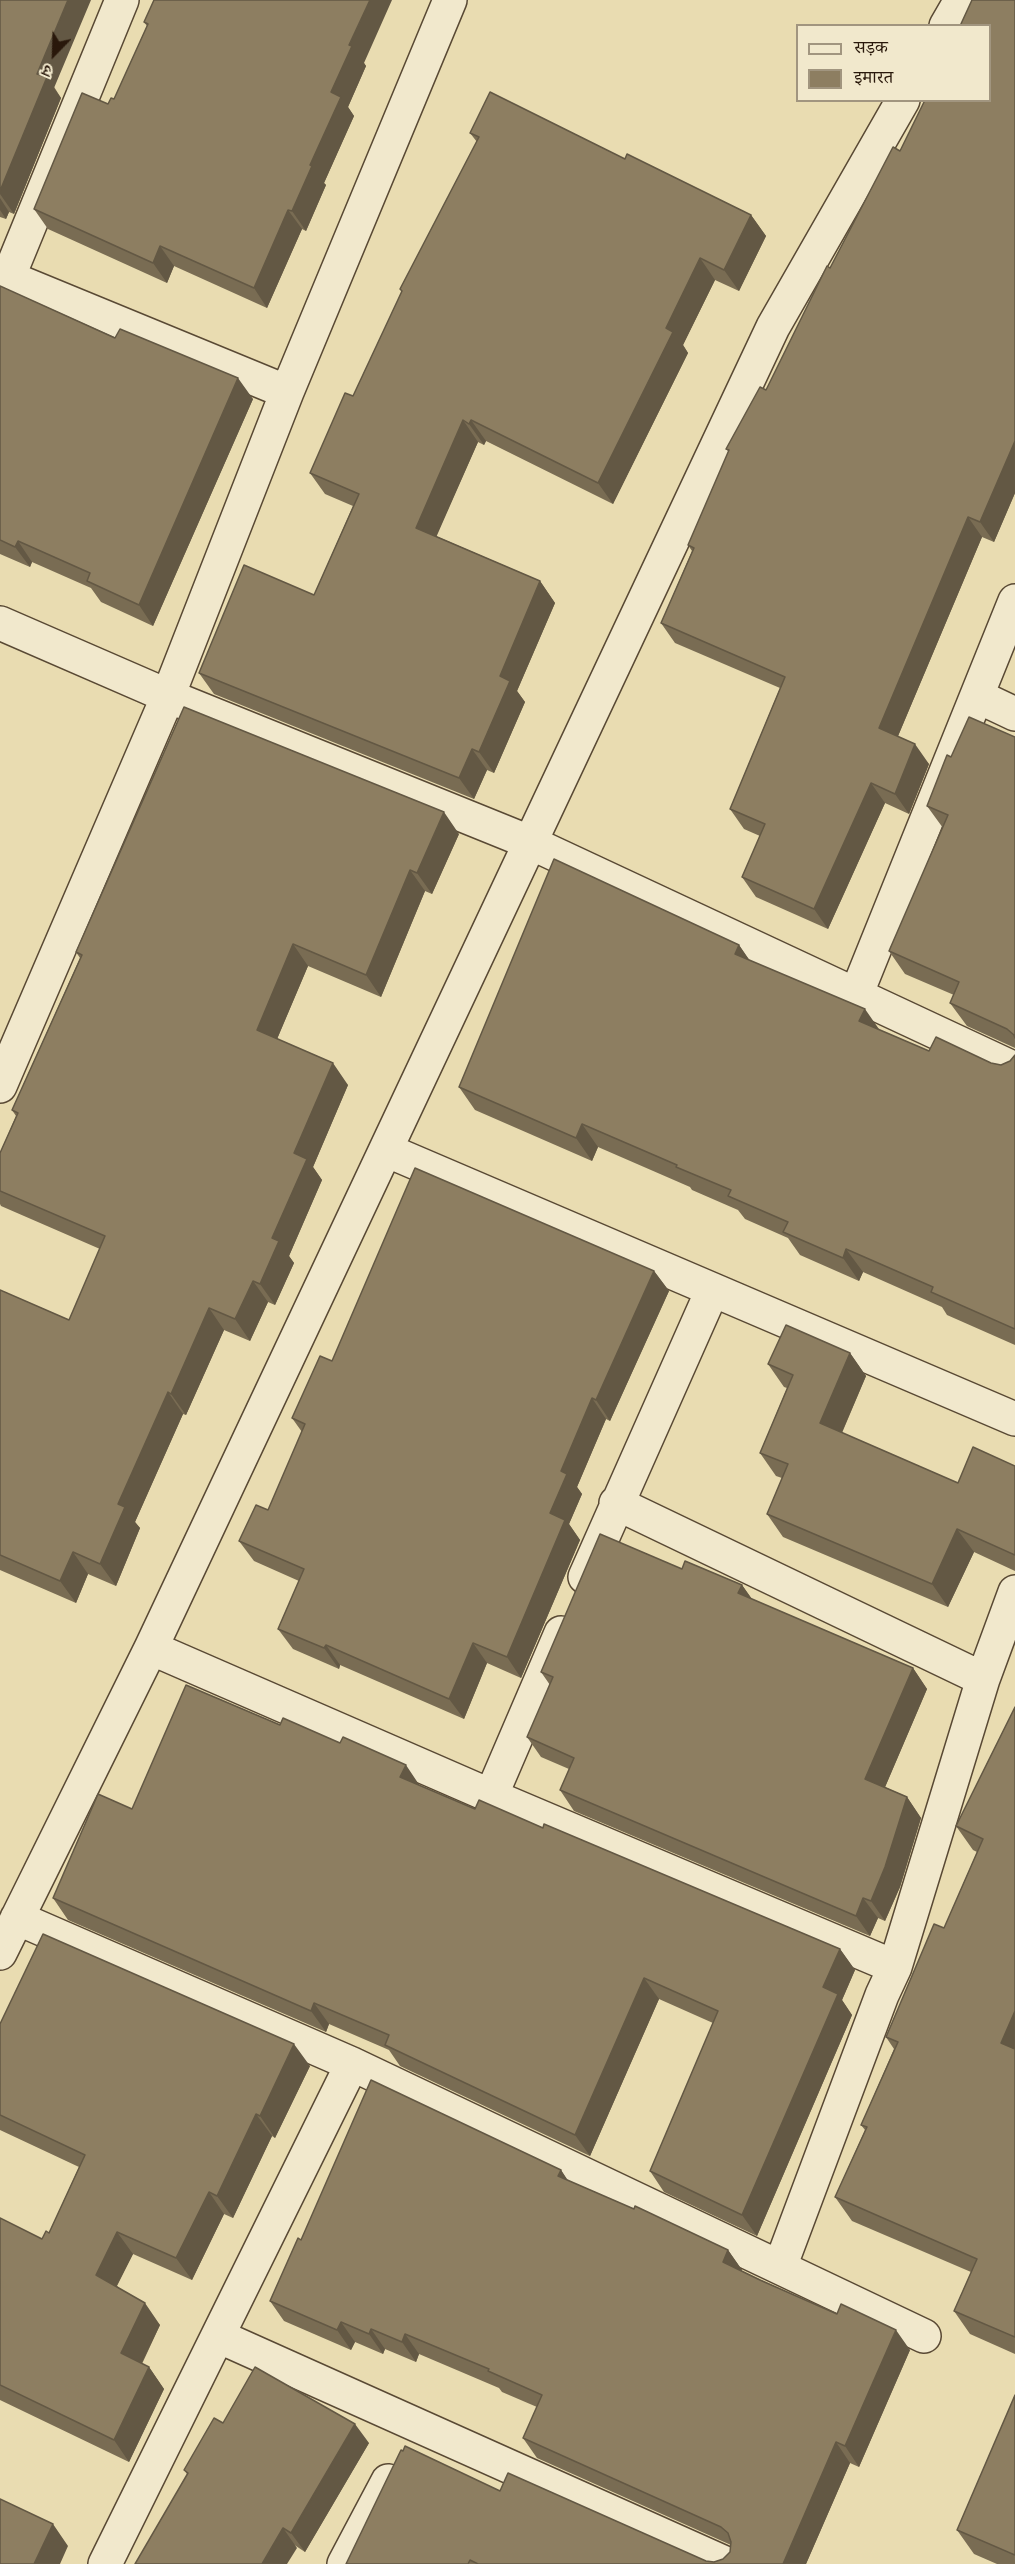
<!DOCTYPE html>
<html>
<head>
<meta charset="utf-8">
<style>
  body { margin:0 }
  #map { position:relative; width:1015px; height:2564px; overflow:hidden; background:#e9dcb1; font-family:Cardo,"Noto Serif Devanagari",serif }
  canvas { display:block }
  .legend { position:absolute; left:796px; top:24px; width:195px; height:78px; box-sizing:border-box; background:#f1e8cc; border:2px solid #a1957f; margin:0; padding:8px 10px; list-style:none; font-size:18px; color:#29180b }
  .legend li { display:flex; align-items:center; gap:12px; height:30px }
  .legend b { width:30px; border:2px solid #a1957f }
  .north { position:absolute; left:24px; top:24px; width:60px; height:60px; -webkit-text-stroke:4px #f1e8cc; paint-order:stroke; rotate:203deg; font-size:16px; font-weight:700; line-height:24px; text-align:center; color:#29180b }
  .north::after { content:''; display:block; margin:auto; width:21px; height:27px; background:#29180b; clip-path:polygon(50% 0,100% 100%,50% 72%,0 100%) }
</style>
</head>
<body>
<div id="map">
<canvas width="1015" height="2564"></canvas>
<ul class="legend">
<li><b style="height:8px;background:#f1e8cc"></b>सड़क</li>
<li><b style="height:16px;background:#8d7e61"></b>इमारत</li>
</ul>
<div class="north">उ</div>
</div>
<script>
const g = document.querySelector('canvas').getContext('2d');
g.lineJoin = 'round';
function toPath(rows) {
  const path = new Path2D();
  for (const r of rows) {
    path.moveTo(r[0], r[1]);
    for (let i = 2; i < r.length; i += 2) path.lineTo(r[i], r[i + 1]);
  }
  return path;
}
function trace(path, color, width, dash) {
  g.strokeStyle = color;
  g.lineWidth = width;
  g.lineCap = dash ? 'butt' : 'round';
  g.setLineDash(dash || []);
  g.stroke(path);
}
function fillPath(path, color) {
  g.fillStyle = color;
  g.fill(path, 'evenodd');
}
const minor = toPath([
  [946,26,961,0],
  [0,274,287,392],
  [8,278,122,0],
  [0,623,168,696,529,842,1015,1069],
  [977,696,1015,714],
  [856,995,1015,601],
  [0,1086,168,696,287,392,450,0],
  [386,1150,1015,1419],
  [616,1503,983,1679],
  [585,1577,712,1291],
  [151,1648,491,1796,895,1967],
  [491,1796,561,1633],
  [17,1918,352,2064,924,2336],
  [0,1953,151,1648,773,327,903,100],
  [780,2267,882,1995,895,1967,983,1679,1015,1592],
  [218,2336,727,2564],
  [105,2564,352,2064],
  [344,2564,388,2481]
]);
trace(minor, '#594934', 36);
trace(minor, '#f1e8cc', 33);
fillPath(toPath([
  [0,0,61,98,14,214,9,212,6,219,0,217],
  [1015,0,1015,493,994,542,982,537,898,736,929,764,909,814,885,803,828,929,756,897,742,877,760,836,744,829,730,809,780,688,675,643,661,623,692,551,688,545,729,452,726,449,766,390,830,268,900,151],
  [144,22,364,63,366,66,348,107,354,116,324,183,326,185,306,231,302,229,267,308,174,266,167,283,48,229,34,209,108,104,114,99,147,26],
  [470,133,625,159,751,215,766,236,739,291,715,280,683,345,688,353,613,504,486,441,484,445,478,442,436,536,540,581,555,603,517,691,525,702,494,773,487,770,474,799,214,694,199,673,314,595,353,506,325,494,310,473,353,396,402,292,400,289,477,142],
  [0,286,253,399,153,626,101,602,91,588,32,562,30,567,0,554],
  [1015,737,1015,1048,967,1026,950,1003,954,995,905,974,889,951,943,828,927,806,951,757],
  [459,834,432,894,425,891,381,997,308,966,277,1039,348,1085,313,1167,322,1180,289,1256,294,1263,275,1305,268,1302,250,1341,224,1330,186,1415,183,1414,135,1522,140,1528,116,1586,88,1574,76,1603,0,1570,0,1290,69,1320,100,1249,1,1206,0,1204,0,1153,16,1116,12,1110,80,958,76,952],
  [739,945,749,960,879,1030,929,1051,1001,1065,1010,1061,1015,1055,1015,1345,947,1315,942,1307,863,1272,859,1281,800,1255,788,1238,745,1219,738,1210,692,1190,690,1187,598,1147,592,1161,475,1110,459,1087],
  [654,1271,669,1291,610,1421,606,1419,577,1487,582,1494,569,1524,580,1540,521,1678,487,1663,464,1719,340,1665,339,1669,293,1649,278,1629,299,1581,254,1561,239,1541,268,1510,302,1432,292,1418,332,1361],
  [850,1353,866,1376,842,1433,958,1483,1015,1466,1015,1571,974,1552,948,1607,783,1537,767,1514,782,1478,776,1476,760,1453,787,1388,784,1387,768,1364],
  [682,1569,742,1585,752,1599,913,1668,927,1689,885,1787,907,1797,921,1818,900,1887,885,1921,878,1918,870,1936,574,1811,560,1790,569,1769,541,1757,527,1737,550,1685,541,1672],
  [1015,1707,1015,2354,970,2334,954,2311,971,2272,852,2221,835,2197,865,2130,861,2125,894,2049,886,2037,944,1928,977,1852,973,1850,956,1826],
  [420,1786,475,1809,543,1828,840,1949,855,1970,842,2000,852,2015,757,2236,664,2192,650,2171,713,2023,659,1999,590,2156,400,2066,389,2050,329,2024,326,2032,68,1920,53,1898,132,1809],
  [0,2024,310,2066,275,2138,272,2136,233,2218,224,2214,192,2280,133,2254,117,2286,160,2325,142,2364,149,2367,164,2389,129,2462,0,2400,0,2218,42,2239,49,2233,79,2167,0,2130],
  [561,2170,567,2180,728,2250,742,2270,742,2271,910,2350,859,2467,850,2463,806,2564,346,2564,500,2491,706,2561,714,2562,723,2559,730,2552,731,2545,537,2458,523,2438,537,2407,502,2392,499,2388,419,2354,416,2362,385,2349,383,2354,355,2342,351,2350,284,2321,270,2301,301,2240],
  [1015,2395,1015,2564,997,2564,974,2554,957,2530],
  [223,2423,369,2443,305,2552,187,2474,184,2470]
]), '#796c53');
fillPath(toPath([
  [68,0,91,0,54,88,61,98,14,214,0,194,0,191,37,74],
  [370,0,392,0,364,63,366,66,348,107,354,116,324,183,326,185,306,231,292,211,310,165,331,92,349,45],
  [0,198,9,212,6,219,0,210],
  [288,210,302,229,267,308,254,288],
  [751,215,766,236,739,291,724,270],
  [160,246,174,266,167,283,153,263],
  [700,258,715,280,683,345,688,353,613,504,598,483,666,328],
  [238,378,253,399,153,626,139,605],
  [463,420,478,442,431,549,416,528],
  [471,420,486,441,484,445,469,424],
  [1015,441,1015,493,994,542,980,522],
  [968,517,982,537,893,748,879,728],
  [18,541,32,562,30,567,15,547],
  [540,581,555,603,517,691,525,702,494,773,479,752,500,676],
  [915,744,929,764,909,814,895,794],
  [472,749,487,770,474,799,459,778],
  [871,783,885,803,828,929,814,909],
  [444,812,459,834,432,894,417,873],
  [410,870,425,891,381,997,366,975],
  [293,944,308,966,272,1051,257,1030],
  [739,945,755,968,735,954],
  [865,1009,881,1032,859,1021],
  [333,1063,348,1085,313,1167,322,1180,289,1256,294,1263,275,1305,260,1284,294,1153],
  [582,1124,598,1147,592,1161,576,1138],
  [846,1249,863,1272,859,1281,843,1258],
  [654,1271,669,1291,610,1421,596,1400],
  [253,1281,268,1302,250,1341,235,1319],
  [209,1308,224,1330,186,1415,171,1394],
  [850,1353,866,1376,836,1446,820,1423],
  [168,1392,183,1414,135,1522,140,1528,116,1586,100,1564,118,1504],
  [592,1398,606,1419,577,1487,582,1494,569,1524,580,1540,521,1678,507,1657,550,1513,561,1471],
  [957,1529,974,1552,948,1607,932,1584],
  [73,1552,88,1574,76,1603,60,1581],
  [742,1585,756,1605,738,1593],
  [473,1643,487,1663,464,1719,449,1699],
  [326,1645,340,1665,339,1669,324,1648],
  [913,1668,927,1689,880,1799,865,1779],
  [406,1765,420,1786,400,1777],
  [907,1797,921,1818,900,1887,885,1921,871,1901],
  [863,1898,878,1918,870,1936,856,1916],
  [840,1949,855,1970,842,2000,852,2015,757,2236,742,2215,823,1987],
  [644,1978,659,1999,590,2156,575,2135],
  [314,2003,329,2024,326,2032,311,2011],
  [1015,2011,1015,2062,1001,2043],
  [294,2044,310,2066,275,2138,260,2116],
  [256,2114,272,2136,233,2218,217,2196],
  [561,2170,575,2191,558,2176],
  [209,2192,224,2214,192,2280,176,2258],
  [117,2232,133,2254,111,2297,96,2275],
  [728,2250,742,2270,737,2282,723,2262],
  [145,2303,160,2325,136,2375,121,2353],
  [341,2322,355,2342,351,2350,337,2330],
  [371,2329,385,2349,383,2354,369,2334],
  [896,2330,910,2350,859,2467,845,2446],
  [405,2334,419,2354,416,2362,402,2342],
  [149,2367,164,2389,129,2462,114,2440],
  [355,2424,369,2443,305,2552,291,2533],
  [836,2442,850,2463,806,2564,783,2564],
  [53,2524,68,2546,60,2564,34,2564],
  [283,2528,297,2548,287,2564,262,2564]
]), '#635844');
const building = toPath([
  [0,0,68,0,37,74,47,77,0,191,0,0],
  [154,0,370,0,349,45,352,46,331,92,341,97,310,165,312,166,292,211,288,210,254,288,160,246,153,263,34,209,82,93,108,104,111,98,114,99,148,24,144,22,154,0],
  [972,0,1015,0,1015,441,980,522,968,517,879,728,915,744,895,794,871,783,814,909,742,877,765,824,730,809,785,677,661,623,694,548,688,545,729,450,726,449,760,387,766,390,827,266,830,268,893,147,900,151,925,100,990,100,990,26,960,26,972,0],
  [490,92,625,159,627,154,751,215,724,270,700,258,666,328,673,332,598,483,471,420,469,424,463,420,416,528,540,581,500,676,510,681,479,752,472,749,459,778,199,673,244,565,314,595,359,494,310,473,345,393,353,396,402,291,400,289,479,137,470,133,490,92],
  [0,286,115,338,120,329,238,378,139,605,87,581,90,573,18,541,15,547,0,540,0,286],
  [184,707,444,812,417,873,410,870,366,975,293,944,257,1030,333,1063,294,1153,307,1159,272,1238,279,1241,260,1284,253,1281,235,1319,209,1308,171,1394,168,1392,118,1504,125,1507,100,1564,73,1552,60,1581,0,1555,0,1290,69,1320,105,1236,0,1191,0,1153,18,1113,12,1110,82,955,76,952,184,707],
  [969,717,1015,737,1015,1038,1014,1035,1007,1029,950,1003,959,982,889,951,948,815,927,806,947,755,951,757,969,717],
  [554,859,739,945,735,954,865,1009,859,1021,929,1051,936,1037,991,1063,1001,1065,1010,1061,1015,1055,1015,1329,931,1292,933,1287,846,1249,843,1258,783,1232,788,1222,728,1196,731,1190,676,1167,677,1165,582,1124,576,1138,459,1087,554,859],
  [415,1168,654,1271,596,1400,592,1398,561,1471,567,1474,550,1513,565,1520,507,1657,473,1643,449,1699,326,1645,324,1648,278,1629,304,1569,239,1541,256,1505,268,1510,305,1424,292,1418,320,1356,332,1361,415,1168],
  [786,1325,850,1353,820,1423,958,1483,973,1447,1015,1466,1015,1555,957,1529,932,1584,767,1514,788,1464,760,1453,793,1375,768,1364,786,1325],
  [600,1534,682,1569,685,1561,742,1585,738,1593,913,1668,865,1779,907,1797,885,1867,871,1901,863,1898,856,1916,560,1790,574,1758,527,1737,553,1677,541,1672,600,1534],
  [186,1685,280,1725,283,1718,340,1743,343,1737,406,1765,400,1777,475,1809,479,1800,543,1828,544,1824,840,1949,823,1987,838,1994,742,2215,650,2171,718,2011,644,1978,575,2135,385,2045,389,2035,314,2003,311,2011,53,1898,98,1794,132,1809,186,1685],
  [1015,1707,1015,2011,1001,2043,1015,2049,1015,2337,954,2311,977,2259,835,2197,867,2127,861,2125,898,2042,886,2037,934,1924,944,1928,983,1839,956,1826,1015,1707],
  [43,1934,294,2044,260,2116,256,2114,217,2196,209,2192,176,2258,117,2232,96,2275,145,2303,121,2353,149,2367,114,2440,0,2385,0,2218,42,2239,46,2231,49,2233,85,2155,0,2115,0,2024,43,1934],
  [371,2080,561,2170,558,2176,634,2209,635,2206,728,2250,723,2262,760,2280,837,2314,841,2304,896,2330,845,2446,836,2442,783,2564,478,2564,470,2560,468,2564,346,2564,401,2450,403,2451,405,2446,500,2491,508,2473,706,2561,714,2562,723,2559,730,2552,731,2542,728,2533,721,2527,523,2438,542,2395,488,2371,489,2369,405,2334,402,2342,371,2329,369,2334,341,2322,337,2330,270,2301,298,2238,301,2240,371,2080],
  [255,2367,355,2424,291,2533,283,2528,262,2564,135,2564,188,2473,184,2470,214,2418,223,2423,255,2367],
  [1015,2395,1015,2555,957,2530,1015,2395],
  [0,2499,53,2524,34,2564,0,2564,0,2499]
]);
fillPath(building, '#8d7e61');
trace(building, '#635844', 1.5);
</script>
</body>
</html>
